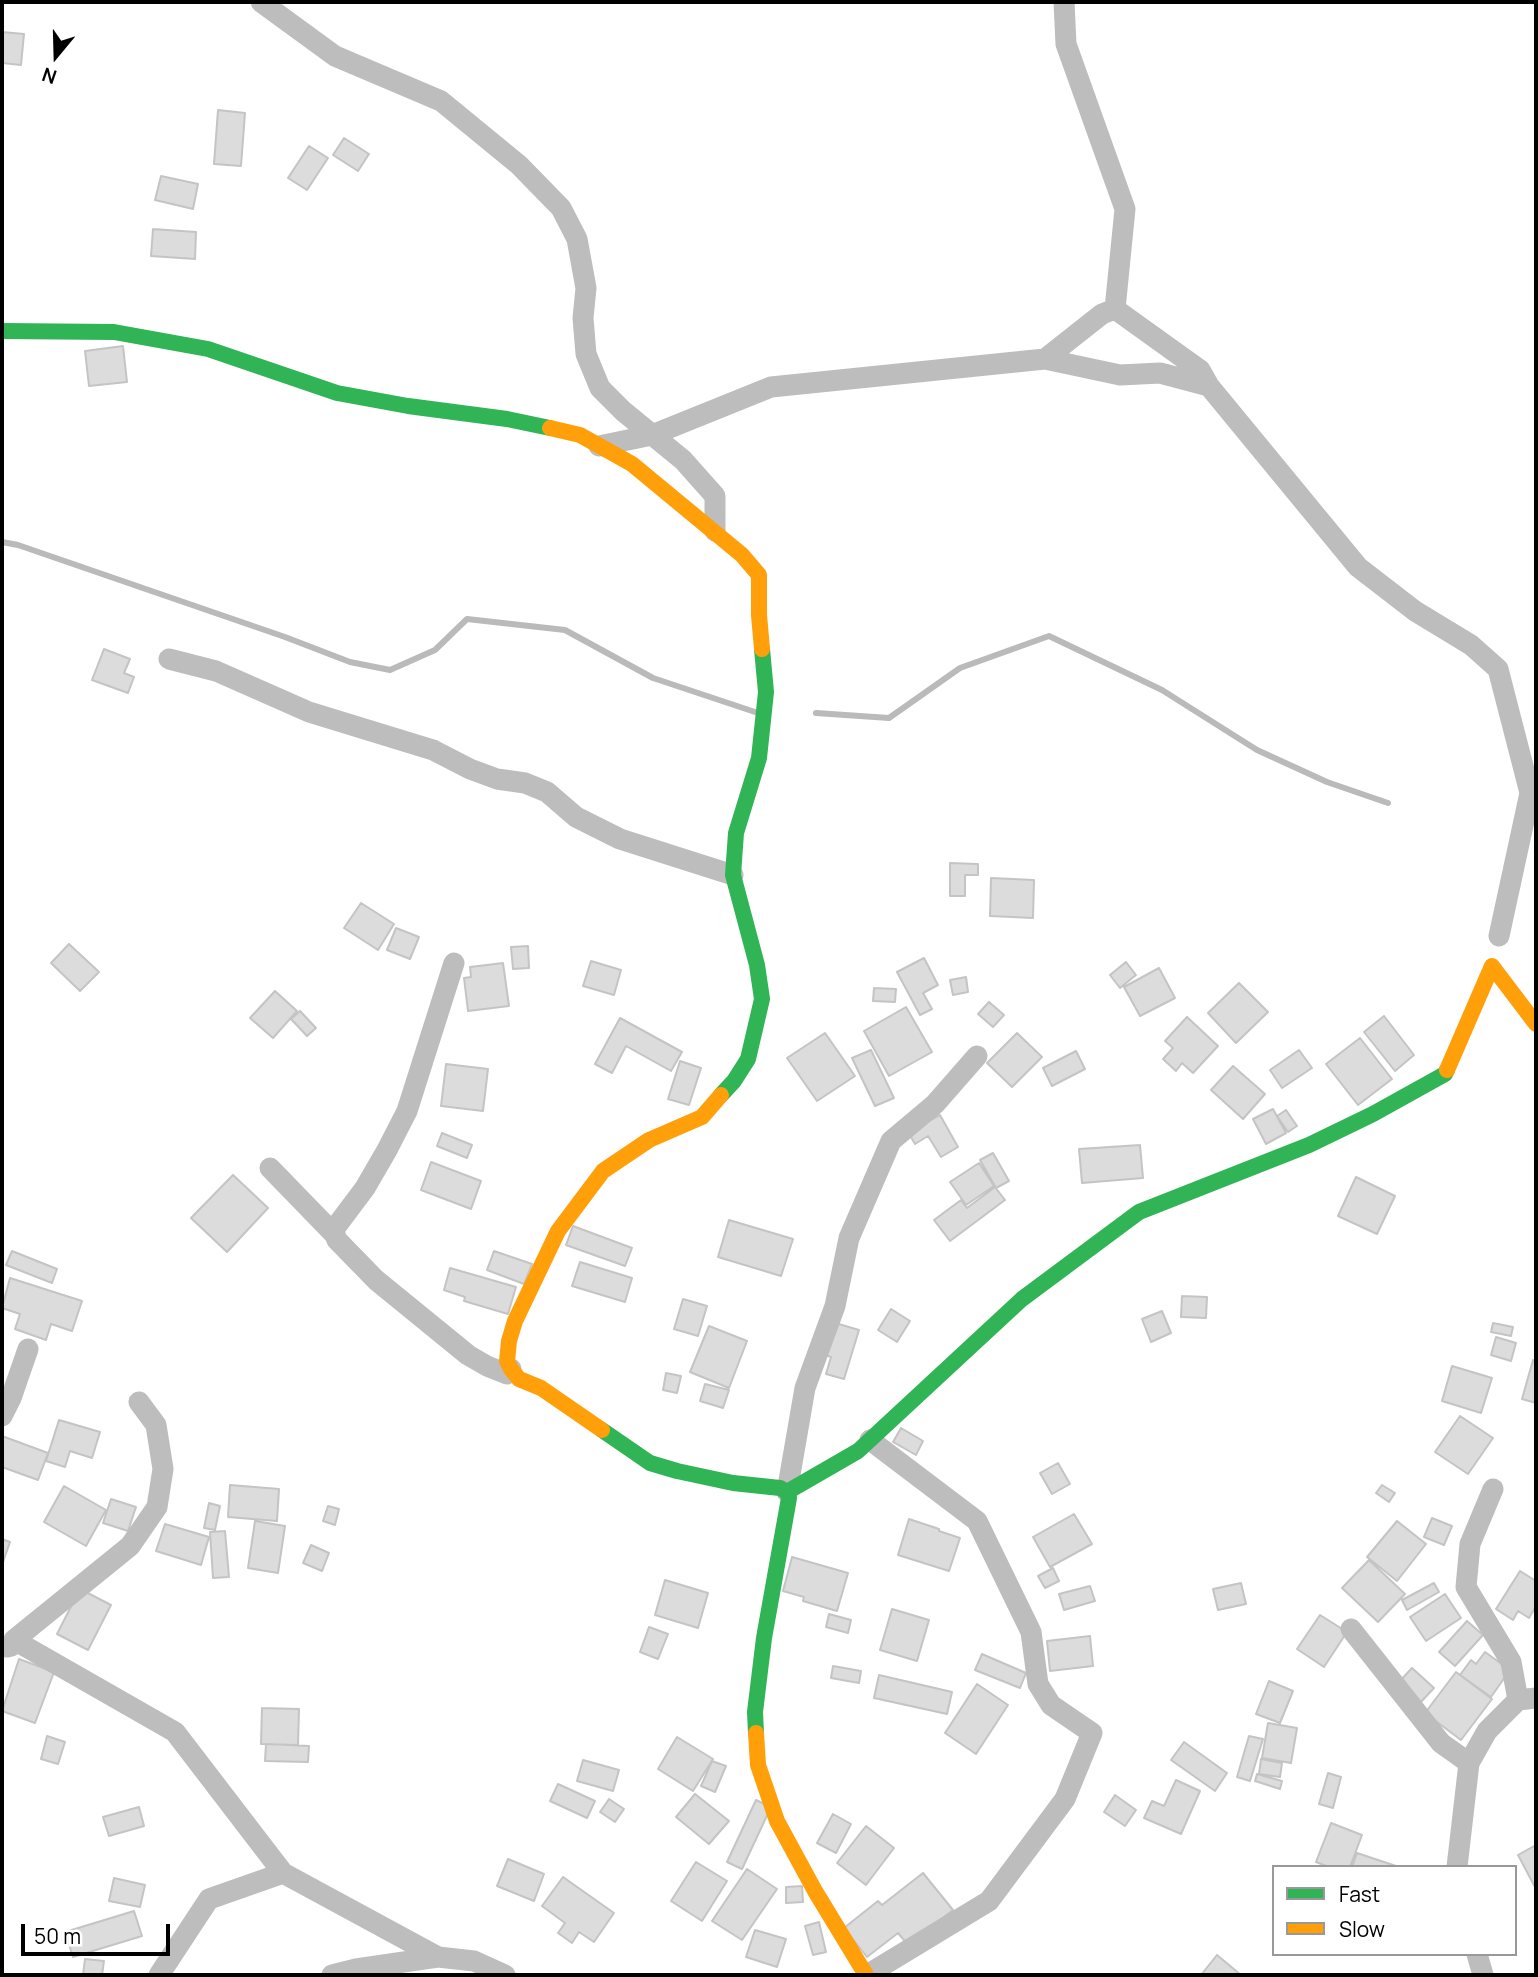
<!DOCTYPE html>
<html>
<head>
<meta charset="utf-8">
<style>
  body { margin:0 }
  #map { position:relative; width:1538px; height:1977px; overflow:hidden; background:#fff; font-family:Manrope,sans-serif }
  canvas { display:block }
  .frame { position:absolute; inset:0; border:4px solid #000; pointer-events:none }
  .legend { position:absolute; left:1272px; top:1865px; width:245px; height:91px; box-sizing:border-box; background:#fff; border:2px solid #999; margin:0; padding:9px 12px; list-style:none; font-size:21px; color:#000 }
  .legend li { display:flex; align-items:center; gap:14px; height:35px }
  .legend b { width:35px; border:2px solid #999 }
  .north { position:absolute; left:21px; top:21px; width:70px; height:70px; -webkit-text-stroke:5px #fff; paint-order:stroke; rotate:199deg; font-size:19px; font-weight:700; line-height:28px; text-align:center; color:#000 }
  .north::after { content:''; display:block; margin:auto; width:24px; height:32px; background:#000; clip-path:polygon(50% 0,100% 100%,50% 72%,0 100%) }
  .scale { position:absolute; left:21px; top:1924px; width:149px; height:32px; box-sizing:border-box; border:4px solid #000; border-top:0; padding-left:9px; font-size:21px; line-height:24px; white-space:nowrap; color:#000; -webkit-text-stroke:5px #fff; paint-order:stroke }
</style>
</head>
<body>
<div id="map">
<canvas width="1538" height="1977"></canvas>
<div class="frame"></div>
<ul class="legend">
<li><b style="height:9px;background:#30b455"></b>Fast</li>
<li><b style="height:9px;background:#ff9f0a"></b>Slow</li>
</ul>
<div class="north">N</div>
<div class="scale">50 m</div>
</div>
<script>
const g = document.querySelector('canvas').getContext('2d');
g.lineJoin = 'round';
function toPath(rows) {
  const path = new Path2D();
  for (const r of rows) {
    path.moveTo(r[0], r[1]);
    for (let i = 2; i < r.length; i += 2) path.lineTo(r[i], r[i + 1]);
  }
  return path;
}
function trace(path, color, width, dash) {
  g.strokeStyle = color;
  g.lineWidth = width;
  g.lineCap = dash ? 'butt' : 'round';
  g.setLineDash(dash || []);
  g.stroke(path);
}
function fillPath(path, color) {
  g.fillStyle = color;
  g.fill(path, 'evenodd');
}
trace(toPath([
  [2,542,18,545,285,637,350,662,390,670,435,650,467,619,565,630,653,678,755,712],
  [816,713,889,718,960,668,1049,636,1162,690,1257,750,1327,782,1388,803]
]), '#bababa', 6);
const building = toPath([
  [2,32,24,34,21,65,2,63,2,32],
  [218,110,245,113,241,166,214,164,218,110],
  [344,138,369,154,358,171,333,155,344,138],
  [309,146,328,158,307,190,288,178,309,146],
  [161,176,198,184,193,209,155,200,161,176],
  [153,229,196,232,195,259,151,256,153,229],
  [123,346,127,382,89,386,85,351,123,346],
  [104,649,130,659,124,673,134,677,128,693,92,680,104,649],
  [950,863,978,864,978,875,965,875,965,896,950,896,950,863],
  [991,878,1034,880,1033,918,990,916,991,878],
  [361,903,394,924,378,950,344,928,361,903],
  [396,928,419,937,410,959,387,950,396,928],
  [69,944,99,972,80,991,51,963,69,944],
  [528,946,529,968,513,969,511,947,528,946],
  [924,958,938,985,923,993,932,1009,920,1015,897,972,924,958],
  [591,961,621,970,614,995,583,986,591,961],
  [1126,962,1136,975,1120,988,1110,975,1126,962],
  [503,963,509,1006,468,1011,464,978,471,977,470,967,503,963],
  [1159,968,1175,998,1140,1016,1124,987,1159,968],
  [966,977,968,992,953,995,950,980,966,977],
  [1239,983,1268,1012,1236,1043,1208,1013,1239,983],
  [874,988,896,989,895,1002,873,1001,874,988],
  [275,991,297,1011,273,1038,250,1018,275,991],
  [989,1002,1004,1015,993,1027,978,1014,989,1002],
  [906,1007,932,1052,889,1076,864,1031,906,1007],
  [300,1011,316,1028,307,1036,291,1019,300,1011],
  [1384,1016,1414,1055,1395,1071,1364,1032,1384,1016],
  [1187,1017,1218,1046,1193,1073,1182,1063,1176,1071,1163,1059,1173,1048,1165,1041,1187,1017],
  [620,1018,682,1052,671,1071,626,1046,612,1073,595,1064,620,1018],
  [825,1033,855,1076,817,1101,787,1058,825,1033],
  [1017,1033,1042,1057,1012,1087,987,1063,1017,1033],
  [1360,1038,1392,1079,1358,1105,1326,1064,1360,1038],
  [871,1050,894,1098,875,1106,852,1058,871,1050],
  [1299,1050,1312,1068,1282,1088,1270,1070,1299,1050],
  [1076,1051,1085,1069,1052,1086,1043,1068,1076,1051],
  [680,1061,701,1068,689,1105,668,1099,680,1061],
  [446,1064,488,1069,483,1111,441,1106,446,1064],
  [1233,1066,1265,1094,1243,1119,1211,1090,1233,1066],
  [1273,1109,1286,1133,1266,1144,1253,1119,1273,1109],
  [1286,1110,1297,1126,1288,1132,1277,1116,1286,1110],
  [940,1115,958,1147,941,1157,928,1136,915,1144,908,1132,940,1115],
  [442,1133,472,1145,467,1158,437,1146,442,1133],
  [1140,1145,1143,1178,1082,1183,1079,1149,1140,1145],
  [993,1153,1009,1181,996,1188,980,1160,993,1153],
  [431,1162,481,1181,471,1209,421,1190,431,1162],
  [979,1163,994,1186,966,1205,950,1182,979,1163],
  [233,1175,268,1208,227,1252,191,1218,233,1175],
  [1356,1177,1395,1196,1377,1234,1338,1216,1356,1177],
  [995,1187,1005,1200,950,1241,934,1220,961,1200,967,1208,995,1187],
  [729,1220,793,1239,781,1276,718,1257,729,1220],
  [573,1226,632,1248,625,1266,566,1245,573,1226],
  [12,1251,57,1269,52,1283,6,1265,12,1251],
  [494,1251,532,1264,524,1284,487,1270,494,1251],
  [580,1262,632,1278,625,1302,572,1286,580,1262],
  [450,1268,516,1287,508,1314,464,1301,465,1297,444,1290,450,1268],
  [10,1278,82,1301,72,1331,51,1324,46,1340,15,1329,20,1314,2,1308,10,1278],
  [1182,1296,1207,1297,1206,1318,1181,1317,1182,1296],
  [683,1299,707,1306,698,1336,674,1329,683,1299],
  [891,1309,910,1321,897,1342,878,1330,891,1309],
  [1162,1311,1171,1333,1151,1342,1142,1319,1162,1311],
  [832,1322,859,1330,844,1379,826,1374,831,1357,822,1354,832,1322],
  [1493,1323,1513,1327,1511,1336,1491,1332,1493,1323],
  [709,1326,747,1341,729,1388,690,1372,709,1326],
  [1496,1337,1516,1343,1511,1361,1491,1355,1496,1337],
  [1533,1360,1536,1361,1536,1403,1522,1399,1533,1360],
  [1452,1366,1492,1378,1481,1413,1442,1401,1452,1366],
  [666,1373,681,1376,677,1393,663,1390,666,1373],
  [705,1384,729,1390,723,1408,700,1401,705,1384],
  [1460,1416,1493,1438,1468,1474,1435,1452,1460,1416],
  [59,1420,100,1432,92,1458,70,1451,65,1467,46,1461,59,1420],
  [901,1428,923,1441,916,1455,893,1442,901,1428],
  [2,1436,48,1453,38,1480,2,1467,2,1436],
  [1058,1463,1070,1484,1052,1494,1040,1473,1058,1463],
  [230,1485,279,1489,277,1521,228,1517,230,1485],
  [1382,1485,1395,1493,1389,1502,1376,1493,1382,1485],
  [64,1486,106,1510,86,1546,44,1522,64,1486],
  [111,1499,136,1507,128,1531,103,1523,111,1499],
  [209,1503,220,1506,215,1530,204,1528,209,1503],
  [328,1506,339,1509,335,1525,323,1521,328,1506],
  [1074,1514,1092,1544,1050,1567,1033,1537,1074,1514],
  [1432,1518,1452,1526,1444,1545,1424,1537,1432,1518],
  [909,1519,939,1529,939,1531,960,1538,949,1571,898,1555,909,1519],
  [255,1521,285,1526,278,1573,248,1568,255,1521],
  [1397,1521,1426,1544,1397,1581,1367,1557,1397,1521],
  [165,1524,209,1537,201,1565,156,1551,165,1524],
  [225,1531,229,1577,213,1578,210,1532,225,1531],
  [2,1539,10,1542,2,1565,2,1539],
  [311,1545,329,1553,322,1571,303,1563,311,1545],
  [792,1557,848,1573,837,1611,803,1601,804,1597,783,1591,792,1557],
  [1369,1560,1405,1594,1378,1622,1342,1588,1369,1560],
  [1053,1568,1059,1581,1045,1588,1038,1576,1053,1568],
  [1520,1571,1536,1581,1536,1606,1529,1618,1518,1611,1513,1620,1496,1609,1520,1571],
  [665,1580,708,1593,698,1628,655,1615,665,1580],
  [1241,1583,1246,1604,1218,1610,1213,1589,1241,1583],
  [1434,1583,1439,1592,1407,1610,1402,1600,1434,1583],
  [1090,1586,1095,1601,1064,1610,1059,1594,1090,1586],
  [80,1589,111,1605,88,1650,57,1634,80,1589],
  [1445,1594,1461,1618,1426,1641,1410,1617,1445,1594],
  [892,1609,929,1620,917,1661,880,1650,892,1609],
  [829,1614,851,1620,848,1633,826,1627,829,1614],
  [1320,1615,1347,1632,1324,1667,1297,1649,1320,1615],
  [1467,1621,1483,1635,1455,1666,1439,1652,1467,1621],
  [649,1627,668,1634,658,1659,640,1652,649,1627],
  [1090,1636,1093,1666,1050,1671,1047,1641,1090,1636],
  [1485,1652,1510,1670,1491,1697,1460,1675,1471,1660,1476,1664,1485,1652],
  [982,1654,1026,1673,1020,1688,975,1670,982,1654],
  [19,1659,54,1672,35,1723,2,1711,19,1659],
  [833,1666,861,1671,859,1683,831,1678,833,1666],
  [1412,1668,1434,1688,1420,1703,1398,1683,1412,1668],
  [1456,1672,1492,1699,1461,1740,1425,1713,1456,1672],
  [879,1675,952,1692,947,1714,874,1698,879,1675],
  [1269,1681,1293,1691,1280,1723,1256,1714,1269,1681],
  [977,1684,1008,1705,976,1754,945,1733,977,1684],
  [262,1708,299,1709,298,1745,261,1744,262,1708],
  [1268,1723,1297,1728,1291,1763,1262,1758,1268,1723],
  [47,1736,65,1742,58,1764,41,1759,47,1736],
  [1249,1736,1263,1739,1250,1781,1237,1777,1249,1736],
  [677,1737,713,1759,693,1791,658,1769,677,1737],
  [1184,1742,1227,1773,1215,1791,1171,1760,1184,1742],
  [266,1744,309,1746,308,1762,265,1761,266,1744],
  [1261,1759,1282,1763,1280,1777,1259,1774,1261,1759],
  [583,1760,619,1770,613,1791,577,1781,583,1760],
  [712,1761,726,1766,715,1792,701,1786,712,1761],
  [1328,1773,1341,1777,1333,1808,1319,1804,1328,1773],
  [1257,1774,1282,1781,1280,1789,1255,1781,1257,1774],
  [1176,1780,1200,1791,1181,1834,1144,1818,1152,1801,1164,1806,1176,1780],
  [558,1784,595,1801,587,1818,550,1801,558,1784],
  [695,1794,729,1821,709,1844,676,1817,695,1794],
  [1115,1795,1136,1810,1125,1826,1104,1812,1115,1795],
  [609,1799,624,1809,615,1822,600,1812,609,1799],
  [756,1800,771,1807,742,1869,727,1862,756,1800],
  [139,1807,144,1826,109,1836,103,1817,139,1807],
  [833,1814,851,1824,836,1853,817,1843,833,1814],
  [1331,1823,1362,1835,1350,1867,1329,1867,1316,1862,1331,1823],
  [866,1826,894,1848,866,1885,837,1863,866,1826],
  [1536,1845,1536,1889,1518,1855,1536,1845],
  [1357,1853,1399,1867,1352,1867,1357,1853],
  [508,1859,544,1874,534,1901,497,1886,508,1859],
  [696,1862,727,1881,702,1921,671,1901,696,1862],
  [747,1869,777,1889,742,1940,712,1921,747,1869],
  [923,1873,953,1910,908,1945,898,1933,867,1957,844,1928,878,1901,882,1905,923,1873],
  [563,1877,614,1913,594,1942,579,1932,572,1943,558,1933,565,1923,542,1906,563,1877],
  [114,1878,145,1885,140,1907,109,1901,114,1878],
  [802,1886,803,1902,786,1903,786,1887,802,1886],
  [134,1911,142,1936,73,1957,65,1932,134,1911],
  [819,1922,826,1952,813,1955,805,1926,819,1922],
  [755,1930,786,1939,777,1967,746,1957,755,1930],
  [1217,1955,1241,1975,1201,1975,1217,1955],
  [85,1959,104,1961,102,1975,83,1975,85,1959]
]);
fillPath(building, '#dcdcdc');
trace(building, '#c4c4c4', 2);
trace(toPath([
  [261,2,335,56,441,101,519,165,561,208,577,239,586,288,583,318,586,354,600,388,623,411,683,460,715,496,715,531],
  [1064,2,1066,44,1125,209,1115,309],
  [1115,309,1200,370,1209,386,1358,567,1415,611,1471,645,1498,669,1530,793,1499,936],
  [1045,359,1102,314,1115,309],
  [599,446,652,435,771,387,1045,359,1120,375,1160,373,1209,386],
  [169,659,216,671,309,712,433,750,470,769,497,779,525,783,547,792,576,817,620,839,733,875],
  [454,963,407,1111,387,1150,365,1188,335,1228,335,1235,337,1240,376,1280,468,1355,487,1366,507,1374,511,1369],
  [270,1168,335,1235],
  [2,1416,11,1398,28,1349],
  [1493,1489,1470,1544,1466,1587,1511,1662,1518,1700],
  [787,1492,805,1388,835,1306,849,1238,891,1141,935,1104,977,1056],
  [1351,1629,1441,1743,1469,1763],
  [14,1640,175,1732,283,1873,438,1957],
  [7,1647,11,1646,14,1640,130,1546,157,1507,163,1469,156,1425,139,1402],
  [1457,1867,1469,1763,1487,1731,1518,1700,1536,1698],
  [1477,1954,1483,1975],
  [159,1975,209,1899,283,1873],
  [332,1975,356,1969,438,1957,474,1961,505,1975],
  [867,1975,989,1901,1065,1799,1092,1733,1051,1705,1038,1684,1031,1632,977,1521,870,1440]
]), '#bdbdbd', 21);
trace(toPath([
  [2,331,114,332,208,349,337,393,408,406,507,419,550,428],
  [721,1095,734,1081,748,1059,762,999,757,965,733,875,736,833,759,758,766,692,762,649],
  [602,1430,650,1463,677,1471,733,1483,780,1488,787,1492,789,1498,764,1638,755,1712,756,1733],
  [787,1492,858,1451,1022,1299,1139,1212,1309,1145,1373,1114,1445,1074,1447,1070]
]), '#30b455', 16);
trace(toPath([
  [550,428,580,435,632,464,742,555,759,575,759,615,762,649],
  [1447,1070,1492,966,1536,1024],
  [602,1430,541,1388,519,1379,511,1369,507,1361,509,1341,515,1321,558,1231,603,1171,649,1140,702,1117,721,1095],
  [756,1733,758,1765,777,1821,815,1891,866,1975]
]), '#ff9f0a', 16);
</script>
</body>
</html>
